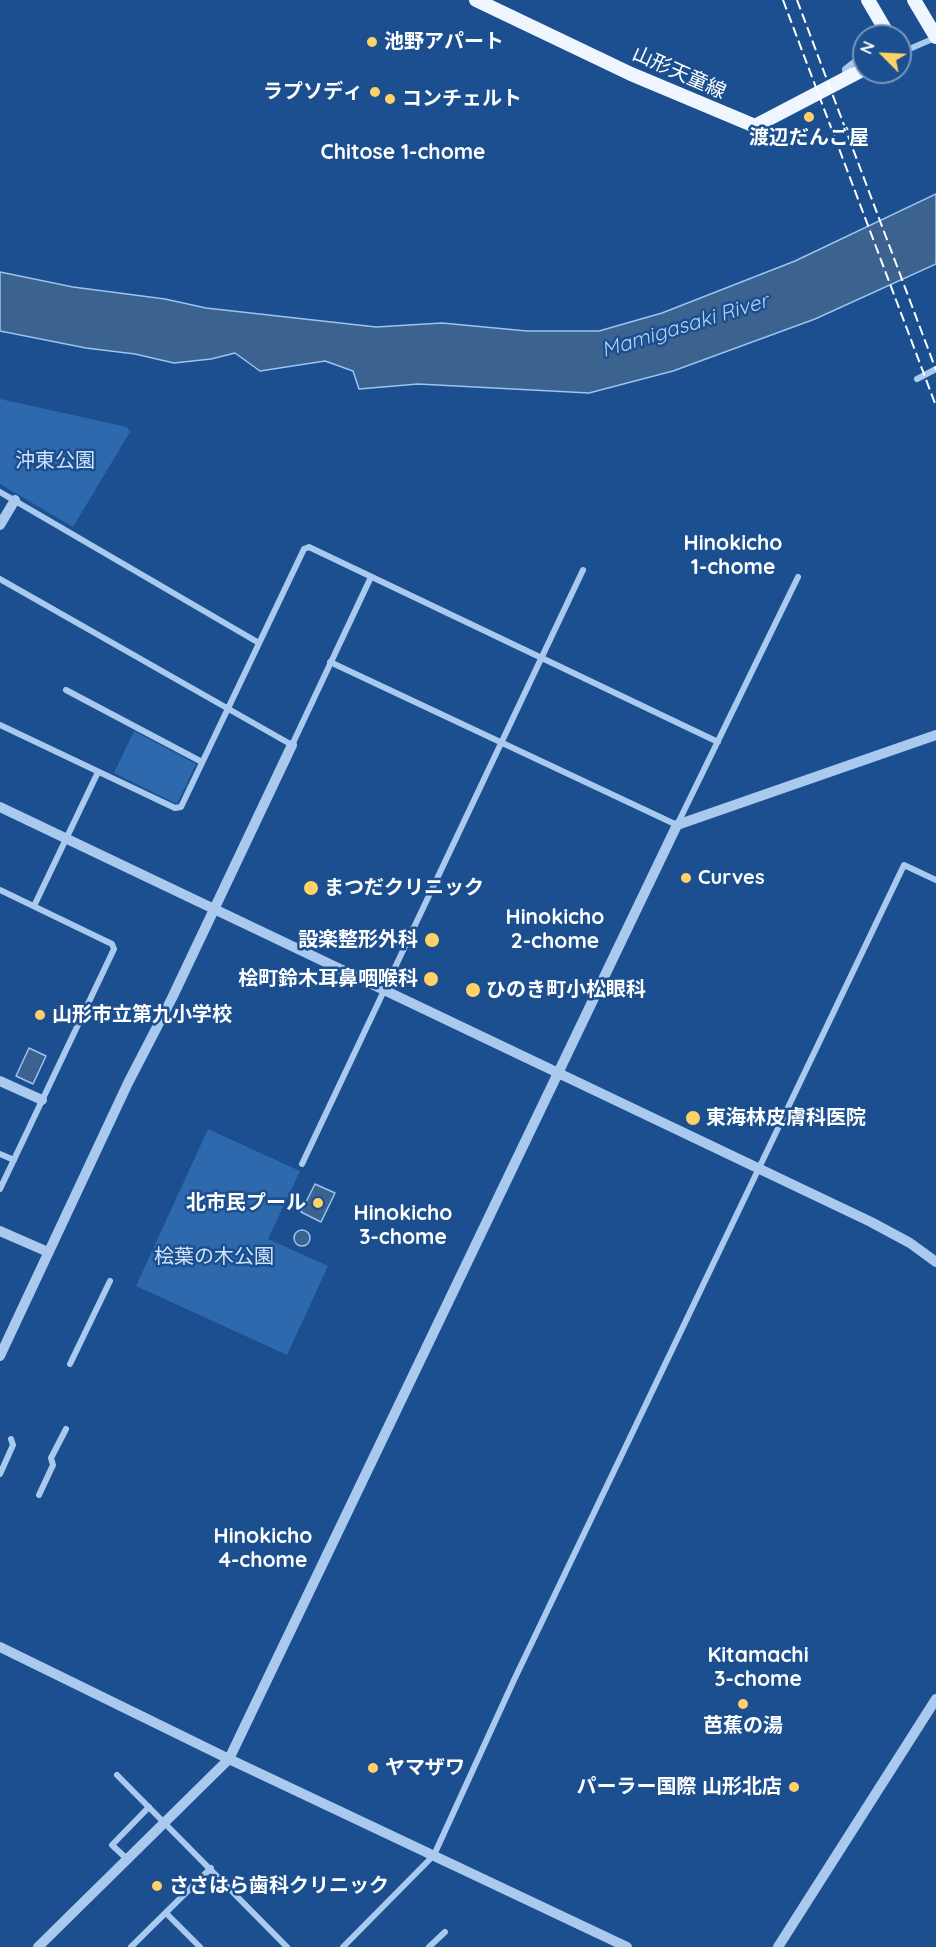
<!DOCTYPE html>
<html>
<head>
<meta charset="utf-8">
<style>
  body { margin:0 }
  #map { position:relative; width:936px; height:1947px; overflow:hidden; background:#1b4f8f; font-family:Quicksand,sans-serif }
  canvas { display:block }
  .north { position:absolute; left:852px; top:24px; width:60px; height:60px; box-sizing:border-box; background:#1b4f8f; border:2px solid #7695bc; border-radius:50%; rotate:294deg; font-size:16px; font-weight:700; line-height:24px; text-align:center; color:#fff }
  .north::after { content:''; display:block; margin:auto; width:21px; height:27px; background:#ffd166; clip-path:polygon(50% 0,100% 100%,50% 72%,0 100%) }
</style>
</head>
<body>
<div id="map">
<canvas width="936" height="1947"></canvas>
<div class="north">N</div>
</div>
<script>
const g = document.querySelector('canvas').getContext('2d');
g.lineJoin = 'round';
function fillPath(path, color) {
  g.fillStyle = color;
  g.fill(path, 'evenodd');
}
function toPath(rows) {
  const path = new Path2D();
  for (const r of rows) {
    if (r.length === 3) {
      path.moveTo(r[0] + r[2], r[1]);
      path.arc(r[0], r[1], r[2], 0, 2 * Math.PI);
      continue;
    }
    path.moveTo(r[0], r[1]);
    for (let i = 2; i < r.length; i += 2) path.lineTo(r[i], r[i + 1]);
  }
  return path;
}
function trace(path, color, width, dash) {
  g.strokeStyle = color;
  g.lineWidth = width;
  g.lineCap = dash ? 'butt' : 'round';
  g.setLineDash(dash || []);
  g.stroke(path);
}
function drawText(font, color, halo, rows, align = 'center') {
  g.font = font + ' Quicksand,"Noto Sans JP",sans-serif';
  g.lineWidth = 5;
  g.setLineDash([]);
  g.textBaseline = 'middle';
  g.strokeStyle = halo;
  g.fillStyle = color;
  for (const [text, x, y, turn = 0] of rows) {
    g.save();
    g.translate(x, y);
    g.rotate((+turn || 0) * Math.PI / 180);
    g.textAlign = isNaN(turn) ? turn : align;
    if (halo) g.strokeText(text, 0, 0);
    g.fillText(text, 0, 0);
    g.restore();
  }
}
fillPath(toPath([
  [0,399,127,427,130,432,73,527,0,484],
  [134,731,196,764,177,804,114,773],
  [208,1129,300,1171,268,1239,328,1266,287,1355,136,1286]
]), '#2e69ad');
const water = toPath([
  [936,194,936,264,815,319,673,371,589,393,418,384,359,389,353,371,325,361,260,371,235,353,211,359,174,363,135,354,86,348,0,331,0,272,73,287,165,299,206,308,376,327,442,323,527,331,599,331,662,313,795,261,936,194],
  [29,1048,46,1056,33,1084,16,1076,29,1048],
  [315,1184,335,1193,321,1222,301,1212,315,1184],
  [302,1238,8]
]);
fillPath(water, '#3c6290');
trace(water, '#9cc4f0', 1.5);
trace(toPath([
  [900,53,935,38],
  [846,78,845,69,864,54],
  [917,379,936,369],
  [0,492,259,643],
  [0,579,292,745,371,577],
  [330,662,677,825,798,577],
  [66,690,202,762],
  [0,725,175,808,181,807,304,549,309,547,718,742],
  [0,890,112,944,114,949,0,1189],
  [34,906,98,772],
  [0,1154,14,1160],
  [302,1164,583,570],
  [70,1364,110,1281],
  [0,1474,13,1445,11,1439],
  [39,1495,53,1465,51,1458,66,1429],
  [117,1775,287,1947],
  [127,1859,112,1845,149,1807],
  [166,1913,200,1947],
  [131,1947,211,1868],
  [343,1947,434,1855,514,1680,904,865,936,880],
  [429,1947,445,1932]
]), '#a9c9ee', 6);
trace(toPath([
  [0,525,15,500],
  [0,807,871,1222,910,1243,936,1262],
  [0,1081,42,1100],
  [0,1231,48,1252],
  [0,1356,128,1083,172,998,292,745],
  [0,1647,229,1759,627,1947],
  [38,1947,229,1759,677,825,936,735],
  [778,1947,936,1699]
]), '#a9c9ee', 10);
trace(toPath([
  [476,0,631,74,755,126,864,69],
  [868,0,889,36],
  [914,0,936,37],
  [900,40,900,43]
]), '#f0f6ff', 14);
trace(toPath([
  [783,0,936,406],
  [797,0,936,370]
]), '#fff', 2, [10, 4.5]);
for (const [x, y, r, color] of [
  [372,42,6,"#ffd166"],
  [375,92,6,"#ffd166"],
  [390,99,6,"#ffd166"],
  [809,117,6,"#ffd166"],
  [686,878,6,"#ffd166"],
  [311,888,8,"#ffd166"],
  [432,940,8,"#ffd166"],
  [431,979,8,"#ffd166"],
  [473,990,8,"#ffd166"],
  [40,1015,6,"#ffd166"],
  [693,1118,8,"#ffd166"],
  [318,1203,6,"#ffd166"],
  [743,1704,6,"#ffd166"],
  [373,1768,6,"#ffd166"],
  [794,1787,6,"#ffd166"],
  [157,1886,6,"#ffd166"]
]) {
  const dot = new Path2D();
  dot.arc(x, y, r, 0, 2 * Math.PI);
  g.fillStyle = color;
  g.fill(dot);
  trace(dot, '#1b4f8f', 2);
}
drawText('bold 20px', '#fff', '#1b4f8f', [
  ["池野アパート",384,42],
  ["ラプソディ",363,92,"right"],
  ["コンチェルト",402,99],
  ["渡辺だんご屋",809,138,"center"],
  ["Curves",698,878],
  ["まつだクリニック",324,888],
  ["設楽整形外科",418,940,"right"],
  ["桧町鈴木耳鼻咽喉科",418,979,"right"],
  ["ひのき町小松眼科",486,990],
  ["山形市立第九小学校",52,1015],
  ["東海林皮膚科医院",706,1118],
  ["北市民プール",306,1203,"right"],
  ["芭蕉の湯",743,1726,"center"],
  ["ヤマザワ",385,1768],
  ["パーラー国際 山形北店",782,1787,"right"],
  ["ささはら歯科クリニック",169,1886]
], 'left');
drawText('20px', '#fff', '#1b4f8f', [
  ["山形天童線",679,73,24]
]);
drawText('20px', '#cfe3fa', '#1b4f8f', [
  ["沖東公園",55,461],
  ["桧葉の木公園",214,1257]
]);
drawText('bold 21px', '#fff', '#1b4f8f', [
  ["Chitose 1-chome",403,153],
  ["Hinokicho",733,544],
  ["1-chome",733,568],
  ["Hinokicho",555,918],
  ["2-chome",555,942],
  ["Hinokicho",403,1214],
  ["3-chome",403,1238],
  ["Hinokicho",263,1537],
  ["4-chome",263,1561],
  ["Kitamachi",758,1656],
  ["3-chome",758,1680]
]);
drawText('italic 21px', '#b5d3f5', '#1b4f8f', [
  ["Mamigasaki River",685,326,-17]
]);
</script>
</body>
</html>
